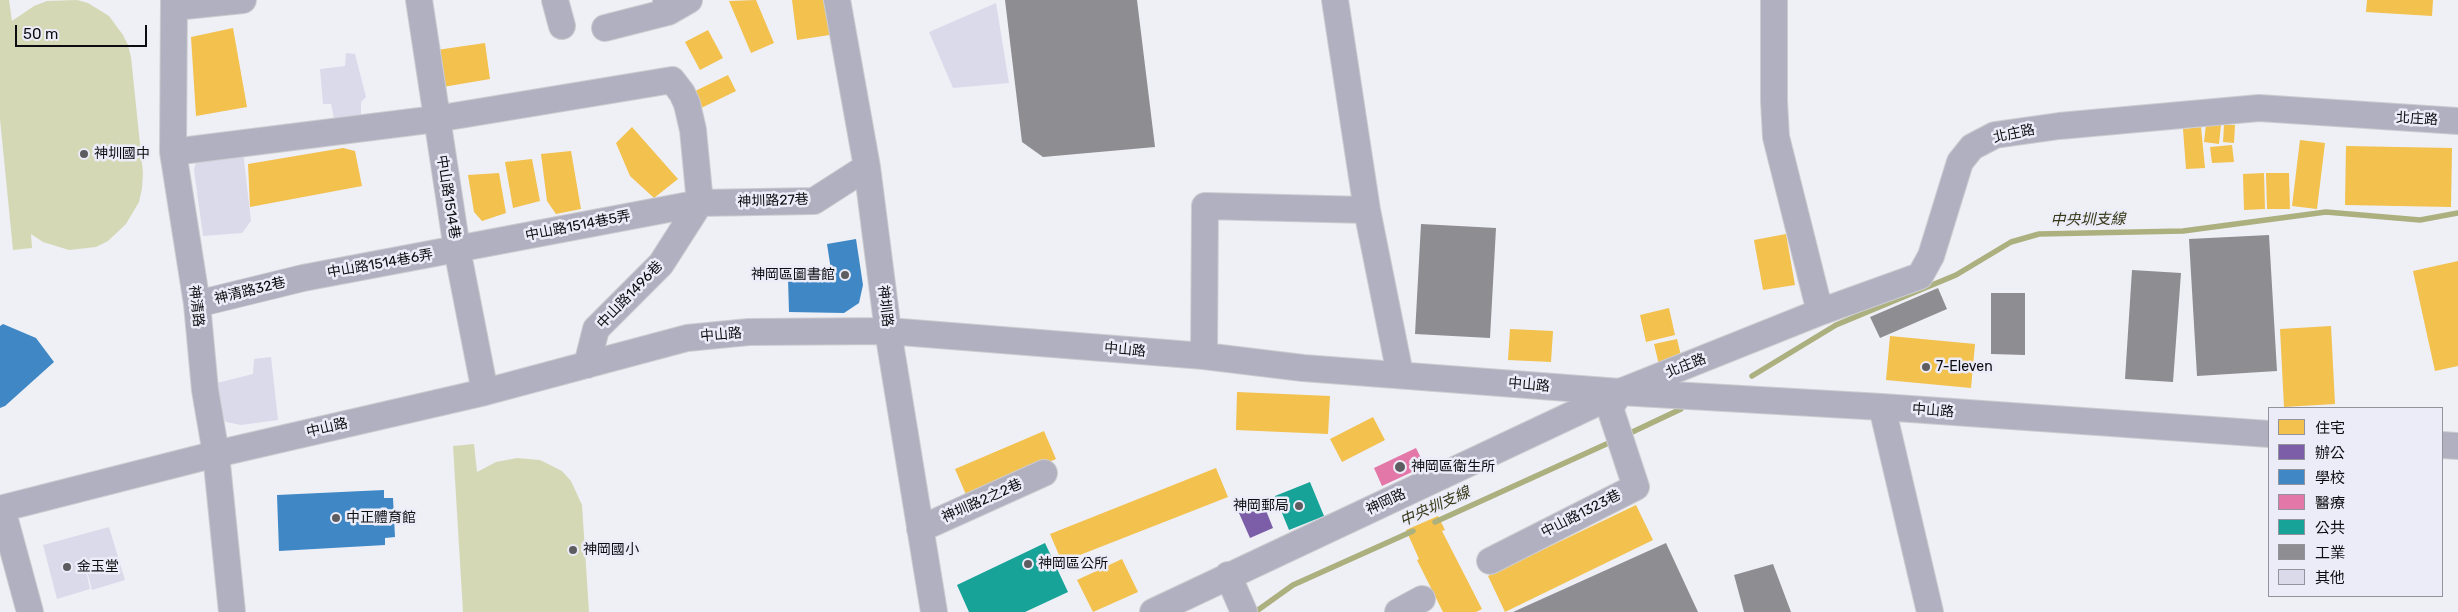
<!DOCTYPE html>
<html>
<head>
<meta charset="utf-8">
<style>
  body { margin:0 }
  #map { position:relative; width:2458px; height:612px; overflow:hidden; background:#efeff6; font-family:Rubik,"Noto Sans TC",sans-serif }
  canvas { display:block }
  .legend { position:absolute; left:2268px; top:407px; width:175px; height:190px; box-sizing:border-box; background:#ececf9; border:1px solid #93939c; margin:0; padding:6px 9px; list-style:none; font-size:15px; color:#0d0d11 }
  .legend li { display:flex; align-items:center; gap:10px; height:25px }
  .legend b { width:25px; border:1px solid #93939c }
  .scale { position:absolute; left:15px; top:25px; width:132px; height:22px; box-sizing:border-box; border:2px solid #0d0d11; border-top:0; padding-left:6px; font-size:15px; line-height:18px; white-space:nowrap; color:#0d0d11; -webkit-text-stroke:4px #ececf9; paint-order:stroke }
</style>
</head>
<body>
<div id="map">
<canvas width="2458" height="612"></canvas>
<ul class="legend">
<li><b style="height:14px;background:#f2c14e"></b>住宅</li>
<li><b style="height:14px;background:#7b5ea7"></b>辦公</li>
<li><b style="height:14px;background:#3f88c5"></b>學校</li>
<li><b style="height:14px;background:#e377a8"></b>醫療</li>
<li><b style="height:14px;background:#17a398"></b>公共</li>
<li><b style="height:14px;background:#8d8d92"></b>工業</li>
<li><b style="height:14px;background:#dbdaeb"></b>其他</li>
</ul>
<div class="scale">50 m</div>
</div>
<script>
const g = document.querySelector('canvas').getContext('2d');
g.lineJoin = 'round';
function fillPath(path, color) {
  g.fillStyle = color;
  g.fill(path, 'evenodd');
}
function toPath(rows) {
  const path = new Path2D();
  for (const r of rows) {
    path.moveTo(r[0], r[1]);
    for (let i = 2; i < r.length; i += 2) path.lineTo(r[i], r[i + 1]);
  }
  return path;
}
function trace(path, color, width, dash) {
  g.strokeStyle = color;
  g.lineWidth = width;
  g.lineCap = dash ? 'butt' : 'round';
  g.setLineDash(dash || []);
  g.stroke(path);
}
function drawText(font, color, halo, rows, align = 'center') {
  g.font = font + ' Rubik,"Noto Sans TC",sans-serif';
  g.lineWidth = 5;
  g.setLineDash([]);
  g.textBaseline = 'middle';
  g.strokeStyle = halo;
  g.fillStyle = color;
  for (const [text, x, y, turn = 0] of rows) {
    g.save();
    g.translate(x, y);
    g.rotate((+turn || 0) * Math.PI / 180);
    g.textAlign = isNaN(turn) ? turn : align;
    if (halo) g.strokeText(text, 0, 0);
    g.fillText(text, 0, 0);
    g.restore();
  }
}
fillPath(toPath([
  [0,0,9,0,12,21,34,6,47,1,77,0,88,3,109,16,123,35,128,45,131,57,143,173,142,188,139,202,126,224,108,241,96,247,69,250,43,242,31,234,32,248,13,250,0,119],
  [474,444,477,472,496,462,517,458,540,460,562,471,571,481,582,505,589,612,463,612,453,446]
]), '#d5d8b5');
fillPath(toPath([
  [756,0,774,43,751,53,729,1],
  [792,0,831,0,836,34,797,40],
  [2367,0,2433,0,2432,16,2366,12],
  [233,28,247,107,196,116,191,37],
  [708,30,723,58,700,70,685,42],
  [485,43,490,79,437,88,430,51],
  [728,75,736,91,695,111,687,95],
  [2206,124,2221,125,2219,144,2204,142],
  [2224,125,2235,125,2234,143,2223,142],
  [632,127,678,179,654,198,630,176,616,143],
  [2201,127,2205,168,2186,169,2183,129],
  [2300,140,2325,143,2317,209,2292,206],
  [2232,145,2234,162,2212,163,2210,147],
  [2346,146,2452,148,2451,207,2345,205],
  [343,148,355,151,362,186,250,207,248,164],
  [571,151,581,209,556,214,547,201,541,154],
  [532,159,540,201,513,208,505,162],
  [499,173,506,213,482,221,474,212,468,175],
  [2264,173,2265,209,2244,210,2243,174],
  [2266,173,2289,173,2290,209,2267,209],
  [1786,234,1795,285,1763,290,1754,240],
  [2458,261,2458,366,2435,371,2413,271],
  [1669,308,1675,335,1646,342,1640,315],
  [2331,326,2335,404,2284,407,2280,329],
  [1510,329,1553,331,1551,362,1508,360],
  [1890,336,1975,344,1971,388,1886,380],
  [1677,339,1683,364,1660,369,1654,344],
  [1237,392,1330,396,1328,434,1236,430],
  [1373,417,1385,440,1342,462,1330,439],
  [1044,431,1056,459,967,497,955,469],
  [1216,468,1228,497,1062,562,1050,534],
  [1636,505,1653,540,1505,612,1488,576],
  [1438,516,1445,530,1442,531,1482,609,1476,612,1443,612,1417,560,1419,559,1406,530],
  [1122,559,1138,592,1093,612,1077,580]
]), '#f2c14e');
fillPath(toPath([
  [1263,503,1273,528,1250,538,1239,513]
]), '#7b5ea7');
fillPath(toPath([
  [856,239,863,285,859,303,844,313,789,312,788,279,826,279,831,270,827,244],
  [3,324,36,338,54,362,5,406,0,408,0,326],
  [384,490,384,498,393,498,395,537,385,538,385,545,279,551,277,495]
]), '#3f88c5');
fillPath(toPath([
  [1416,448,1425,466,1382,486,1374,468]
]), '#e377a8');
fillPath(toPath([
  [1310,482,1324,516,1289,530,1275,496],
  [1045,543,1068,592,1025,612,969,612,957,585]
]), '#17a398');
fillPath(toPath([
  [1005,0,1137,0,1155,147,1043,157,1022,142],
  [1421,224,1496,228,1490,338,1415,334],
  [2269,235,2277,371,2197,376,2189,239],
  [2132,270,2181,273,2173,382,2125,379],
  [1938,288,1947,309,1880,338,1870,317],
  [1991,293,2025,293,2025,355,1991,354],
  [1666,543,1698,612,1513,612],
  [1773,564,1791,612,1744,612,1734,575]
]), '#8d8d92');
trace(toPath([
  [1752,376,1836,325,1956,275,2011,242,2039,234,2183,231,2326,212,2420,220,2458,213],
  [1626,435,1681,409],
  [1435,522,1613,441],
  [1258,610,1293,585,1413,531]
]), '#acb07e', 5.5);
fillPath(toPath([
  [996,3,1009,83,953,88,929,32],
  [346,53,355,54,366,97,361,102,361,115,334,118,331,104,323,104,320,69,345,66],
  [243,152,251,221,242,233,203,236,194,170,197,157],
  [271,357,278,420,241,425,226,422,216,409,217,383,253,374,254,359],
  [109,527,125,580,92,590,83,556,90,589,57,599,43,545]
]), '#dbdaeb');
const minor = toPath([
  [174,0,173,152,197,304,205,390,216,454,232,612],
  [419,0,457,249,485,392],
  [555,0,562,26],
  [837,0,867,167,888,331,934,612],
  [1335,0,1367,210,1400,374],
  [1774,0,1774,101,1776,137,1820,312],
  [175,7,243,0],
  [668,12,689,0],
  [605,28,668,12,666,0],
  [173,152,436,119,672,80,682,93,687,104,693,130,700,203,303,278,197,304],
  [1204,356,1205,206,1367,210],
  [587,365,596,329,661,264,700,203,814,201,867,167],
  [1882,407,1930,612],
  [2442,445,2458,446],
  [0,509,216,454,485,392,687,338,749,332,888,331,1204,356,1303,368,1620,392,1882,407,2269,434],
  [2,509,30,612],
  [920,529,1044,473],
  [1490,561,1636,487,1610,408,1620,392],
  [1228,575,1244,612],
  [1153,612,1620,392,1820,312,1920,276,1931,256,1960,162,1972,147,1995,135,2059,126,2259,108,2458,121],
  [1398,612,1422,599]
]);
trace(minor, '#ccccd1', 28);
trace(minor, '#b1b0c0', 26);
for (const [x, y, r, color] of [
  [84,154,5,"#5c5c61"],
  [845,275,5,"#5c5c61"],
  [1926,367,5,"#5c5c61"],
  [1400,467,6,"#5c5c61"],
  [1299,506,5,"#5c5c61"],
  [336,518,5,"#5c5c61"],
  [573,550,5,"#5c5c61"],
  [1028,564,5,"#5c5c61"],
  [67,567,5,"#5c5c61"]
]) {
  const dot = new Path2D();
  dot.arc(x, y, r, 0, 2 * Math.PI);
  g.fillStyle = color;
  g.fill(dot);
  trace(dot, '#ececf9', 2);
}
drawText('14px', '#0d0d11', '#ececf9', [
  ["北庄路",2417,119,3],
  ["北庄路",2014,134,-12],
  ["中山路1514巷",448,197,81],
  ["神圳路27巷",773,201,-2],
  ["中山路1514巷5弄",578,226,-11],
  ["中山路1514巷6弄",380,264,-10],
  ["神清路32巷",250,291,-14],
  ["中山路1496巷",630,295,-46],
  ["神清路",196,306,83],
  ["神圳路",885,306,83],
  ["中山路",721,335,-5],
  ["中山路",1125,350,5],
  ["北庄路",1686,366,-22],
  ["中山路",1529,385,5],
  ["中山路",1933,411,4],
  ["中山路",327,428,-13],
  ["神圳路2之2巷",982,501,-24],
  ["神岡路",1386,502,-25],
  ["中山路1323巷",1581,514,-27]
]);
drawText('14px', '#0d0d11', '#ececf9', [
  ["神圳國中",94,154],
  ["神岡區圖書館",835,275,"right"],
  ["7-Eleven",1936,367],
  ["神岡區衛生所",1411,467],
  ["神岡郵局",1289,506,"right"],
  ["中正體育館",346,518],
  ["神岡國小",583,550],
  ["神岡區公所",1038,564],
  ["金玉堂",77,567]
], 'left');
drawText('italic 15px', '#363817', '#ececf9', [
  ["中央圳支線",2088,220,-1],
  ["中央圳支線",1435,507,-24]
]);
</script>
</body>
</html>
